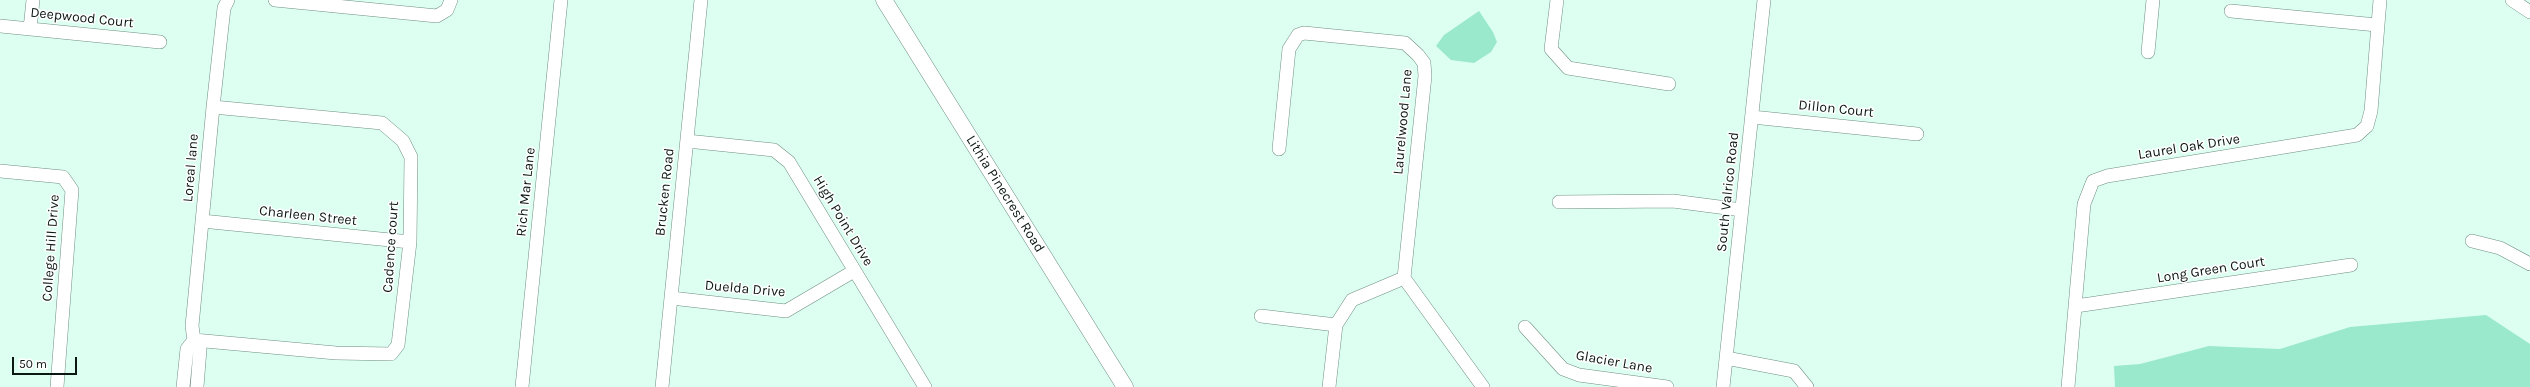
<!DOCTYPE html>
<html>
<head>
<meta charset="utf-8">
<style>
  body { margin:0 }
  #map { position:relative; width:2530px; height:387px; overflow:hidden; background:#dcfff1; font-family:Karla,sans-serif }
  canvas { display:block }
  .scale { position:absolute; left:12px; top:357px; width:65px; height:18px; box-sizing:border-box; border:2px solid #0a1712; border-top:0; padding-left:5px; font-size:12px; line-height:14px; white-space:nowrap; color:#0a1712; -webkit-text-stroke:3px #fff; paint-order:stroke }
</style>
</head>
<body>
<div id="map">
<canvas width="2530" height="387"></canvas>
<div class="scale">50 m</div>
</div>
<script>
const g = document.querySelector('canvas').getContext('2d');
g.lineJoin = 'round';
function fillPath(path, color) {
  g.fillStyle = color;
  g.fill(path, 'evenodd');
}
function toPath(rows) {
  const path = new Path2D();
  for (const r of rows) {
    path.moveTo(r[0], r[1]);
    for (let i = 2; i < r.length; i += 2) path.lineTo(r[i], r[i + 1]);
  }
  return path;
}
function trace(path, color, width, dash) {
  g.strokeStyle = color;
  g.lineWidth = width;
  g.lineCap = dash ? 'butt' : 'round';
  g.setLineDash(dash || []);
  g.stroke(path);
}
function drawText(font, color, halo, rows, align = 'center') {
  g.font = font + ' Karla,sans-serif';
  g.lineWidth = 3;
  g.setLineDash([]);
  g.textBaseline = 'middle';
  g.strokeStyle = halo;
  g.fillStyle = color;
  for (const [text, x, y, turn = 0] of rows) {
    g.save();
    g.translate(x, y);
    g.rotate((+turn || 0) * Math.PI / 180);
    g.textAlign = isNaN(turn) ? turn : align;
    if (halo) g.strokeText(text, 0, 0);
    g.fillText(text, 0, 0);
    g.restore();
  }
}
fillPath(toPath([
  [1479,11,1493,32,1497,42,1491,52,1474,63,1451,60,1436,46,1444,35],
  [2486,315,2530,344,2530,387,2115,387,2114,366,2140,364,2209,346,2280,349,2350,327]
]), '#9ae9cd');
const minor = toPath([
  [275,0,437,16,447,10,451,0],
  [1557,0,1551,49,1568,68,1669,84],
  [2512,0,2530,12],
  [2231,11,2377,25],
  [0,26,160,42],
  [30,29,33,0],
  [2148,52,2153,0],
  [1752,117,1917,134],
  [687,141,774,150,789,162,925,387],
  [1279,149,1289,49,1298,35,1304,33,1405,43,1418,55,1424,63,1425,76,1404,278,1483,387],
  [0,171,63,177,72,190,57,387],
  [1559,202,1673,201,1742,210],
  [202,221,410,242],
  [2472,241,2500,248,2530,264],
  [671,298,786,311,854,271],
  [2076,306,2351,265],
  [1261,316,1336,325],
  [1525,327,1563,369,1579,375,1667,387],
  [194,340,336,353,391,354,398,345,410,242,411,157,403,141,382,123,213,107],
  [1726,358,1794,371,1807,387],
  [183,387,187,349,194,340],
  [197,387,200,349,194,340,192,326,213,107,224,8,228,0],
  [522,387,561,0],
  [662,387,701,0],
  [1329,387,1336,325,1352,300,1404,278],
  [1723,387,1764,0],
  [2068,387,2084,204,2093,181,2107,176,2357,135,2367,126,2371,111,2380,0]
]);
const major = toPath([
  [884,0,1125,387]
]);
trace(minor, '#6f8e82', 14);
trace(major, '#6f8e82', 17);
trace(minor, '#fff', 13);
trace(major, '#fff', 16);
drawText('14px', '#0a1712', '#fff', [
  ["Deepwood Court",82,18,6],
  ["Dillon Court",1836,109,6],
  ["Laurelwood Lane",1403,122,-85],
  ["Laurel Oak Drive",2189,147,-9],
  ["Loreal lane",191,168,-85],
  ["Rich Mar Lane",526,192,-84],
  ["Brucken Road",665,192,-84],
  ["South Valrico Road",1728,192,-84],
  ["Lithia Pinecrest Road",1005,194,58],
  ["Charleen Street",308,216,6],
  ["High Point Drive",843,221,59],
  ["Cadence court",391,247,-86],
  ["College Hill Drive",51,248,-86],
  ["Long Green Court",2211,270,-9],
  ["Duelda Drive",745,289,5],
  ["Glacier Lane",1614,362,10]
]);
</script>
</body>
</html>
